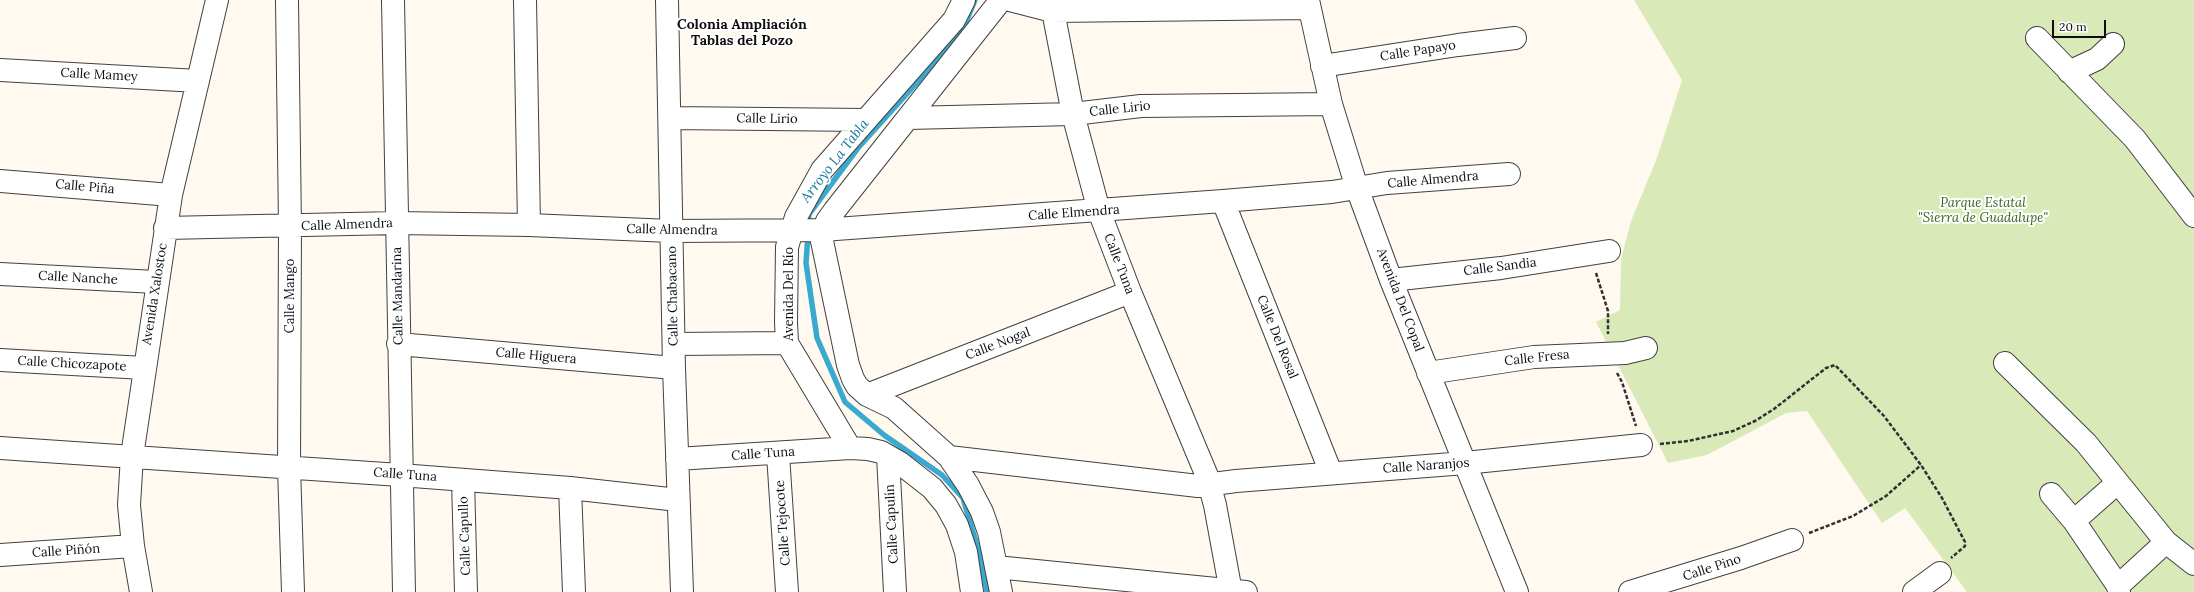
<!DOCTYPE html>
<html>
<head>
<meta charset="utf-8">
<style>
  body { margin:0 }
  #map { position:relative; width:2194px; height:592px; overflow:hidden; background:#fff9ef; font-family:Lora,serif }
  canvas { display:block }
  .scale { position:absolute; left:2052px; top:20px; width:54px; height:18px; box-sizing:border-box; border:2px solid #0e0e0e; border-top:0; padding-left:5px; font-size:12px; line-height:14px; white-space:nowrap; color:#0e0e0e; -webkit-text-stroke:3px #fff; paint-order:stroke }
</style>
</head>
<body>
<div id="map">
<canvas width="2194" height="592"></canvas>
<div class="scale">20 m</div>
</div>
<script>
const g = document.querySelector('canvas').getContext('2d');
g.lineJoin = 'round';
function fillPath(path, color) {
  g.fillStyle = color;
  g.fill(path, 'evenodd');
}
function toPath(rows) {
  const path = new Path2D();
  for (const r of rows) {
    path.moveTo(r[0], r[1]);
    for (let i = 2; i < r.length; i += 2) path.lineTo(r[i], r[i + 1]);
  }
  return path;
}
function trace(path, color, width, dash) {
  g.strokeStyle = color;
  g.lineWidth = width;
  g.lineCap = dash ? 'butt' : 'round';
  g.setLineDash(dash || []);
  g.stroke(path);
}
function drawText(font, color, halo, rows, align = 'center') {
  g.font = font + ' Lora,serif';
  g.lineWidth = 4;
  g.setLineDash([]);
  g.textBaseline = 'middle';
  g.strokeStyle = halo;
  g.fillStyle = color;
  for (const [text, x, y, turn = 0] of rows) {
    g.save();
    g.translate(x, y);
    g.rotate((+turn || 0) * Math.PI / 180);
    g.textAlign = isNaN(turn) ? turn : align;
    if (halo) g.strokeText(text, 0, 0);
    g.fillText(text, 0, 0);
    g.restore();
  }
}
fillPath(toPath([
  [1634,0,2194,0,2194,592,1967,592,1905,508,1882,523,1807,411,1786,413,1707,455,1668,463,1596,322,1620,310,1621,259,1631,221,1657,158,1682,80]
]), '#d9eab8');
trace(toPath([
  [808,226,809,214,858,148,922,77,966,22,975,0],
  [808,234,806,263,817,338,845,402,884,435,942,475,963,498,978,549,987,592]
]), '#39a9cf', 5.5);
const minor = toPath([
  [287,0,290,227,289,467,293,592],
  [393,0,404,592],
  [525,0,529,225],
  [667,0,674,368,682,592],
  [964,0,954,20,822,170,796,217,787,247,786,322,787,343,850,448,868,449,881,452,900,463,932,488,946,505,957,525,966,552,972,592],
  [1001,0,835,210,827,221,822,241,848,365,853,379,857,386,867,395,894,408,949,457,968,485,982,512,989,532,1001,592],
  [1010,0,1053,11,1309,8],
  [1308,0,1331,104,1357,188,1391,280,1517,592],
  [1053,11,1073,114,1099,211,1130,292,1207,476,1215,505,1231,592],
  [2037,38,2135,139,2194,216],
  [1322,66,1458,45,1515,38],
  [0,70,198,81],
  [2069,72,2097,59,2113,44],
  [670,118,865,120],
  [908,118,1073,114,1141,106,1331,104],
  [0,181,171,195],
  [1223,201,1331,473],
  [165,228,397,223,529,225,671,231,822,230,1223,201,1332,192,1387,183,1509,174],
  [0,274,156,282],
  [1391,280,1501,268,1609,251],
  [398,344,674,368],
  [674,344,787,343],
  [0,360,144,368],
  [2005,363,2086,443,2166,542,2194,564],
  [1428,373,1534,357,1625,353,1646,348],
  [867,395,1130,292],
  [0,448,400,475,570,488,678,500],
  [778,454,787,592],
  [888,456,895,592],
  [949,457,1198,486,1236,481,1465,463,1641,445],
  [677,459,850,448],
  [463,480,466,592],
  [570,488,574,592],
  [2051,494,2074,521,2118,586],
  [2074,521,2117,483],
  [0,555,133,546],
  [996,567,1246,592],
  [141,592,133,546,129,505,132,456,171,195,217,0],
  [1630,592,1741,558,1792,540],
  [1914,592,1940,573],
  [2119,592,2118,586,2166,542]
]);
trace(minor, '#414141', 24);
trace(toPath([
  [1596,273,1608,311,1608,334],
  [1617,373,1622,382,1636,426],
  [1660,444,1688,441,1733,431,1755,421,1774,409,1826,368,1835,365,1884,416,1921,465,1942,498,1965,542,1965,546,1951,558],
  [1809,533,1853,516,1886,496,1921,465]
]), '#303030', 2.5, [4, 2]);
trace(minor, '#fff', 22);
drawText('13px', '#0e0e0e', '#fff', [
  ["Calle Papayo",1418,51,-9],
  ["Calle Mamey",99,75,3],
  ["Calle Lirio",1120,109,-6],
  ["Calle Lirio",767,119,1],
  ["Calle Almendra",1433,180,-5],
  ["Calle Piña",85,187,5],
  ["Calle Elmendra",1074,213,-4],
  ["Calle Almendra",347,225,-2],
  ["Calle Almendra",672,230,1],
  ["Calle Tuna",1119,264,69],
  ["Calle Sandia",1500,267,-7],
  ["Calle Nanche",78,278,3],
  ["Avenida Xalostoc",155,294,-81],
  ["Avenida Del Río",789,294,-90],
  ["Calle Mango",290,296,-90],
  ["Calle Mandarina",398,296,-91],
  ["Calle Chabacano",673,296,-91],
  ["Avenida Del Copal",1400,300,69],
  ["Calle Del Rosal",1277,337,68],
  ["Calle Nogal",998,344,-21],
  ["Calle Higuera",536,356,5],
  ["Calle Fresa",1537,358,-6],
  ["Calle Chicozapote",72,364,3],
  ["Calle Tuna",763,454,-4],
  ["Calle Naranjos",1426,466,-4],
  ["Calle Tuna",405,475,4],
  ["Calle Tejocote",783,523,-94],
  ["Calle Capulín",892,524,-93],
  ["Calle Capullo",465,536,-92],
  ["Calle Piñón",66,551,-4],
  ["Calle Pino",1712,568,-18]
]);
drawText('italic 13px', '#37671d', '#fff', [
  ["Parque Estatal",1983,203],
  ["\"Sierra de Guadalupe\"",1983,218]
]);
drawText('bold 14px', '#0e0e0e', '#fff', [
  ["Colonia Ampliación",742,25],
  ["Tablas del Pozo",742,41]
]);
drawText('italic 14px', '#1579a2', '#fff', [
  ["Arroyo La Tabla",835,161,-52]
]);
</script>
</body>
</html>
